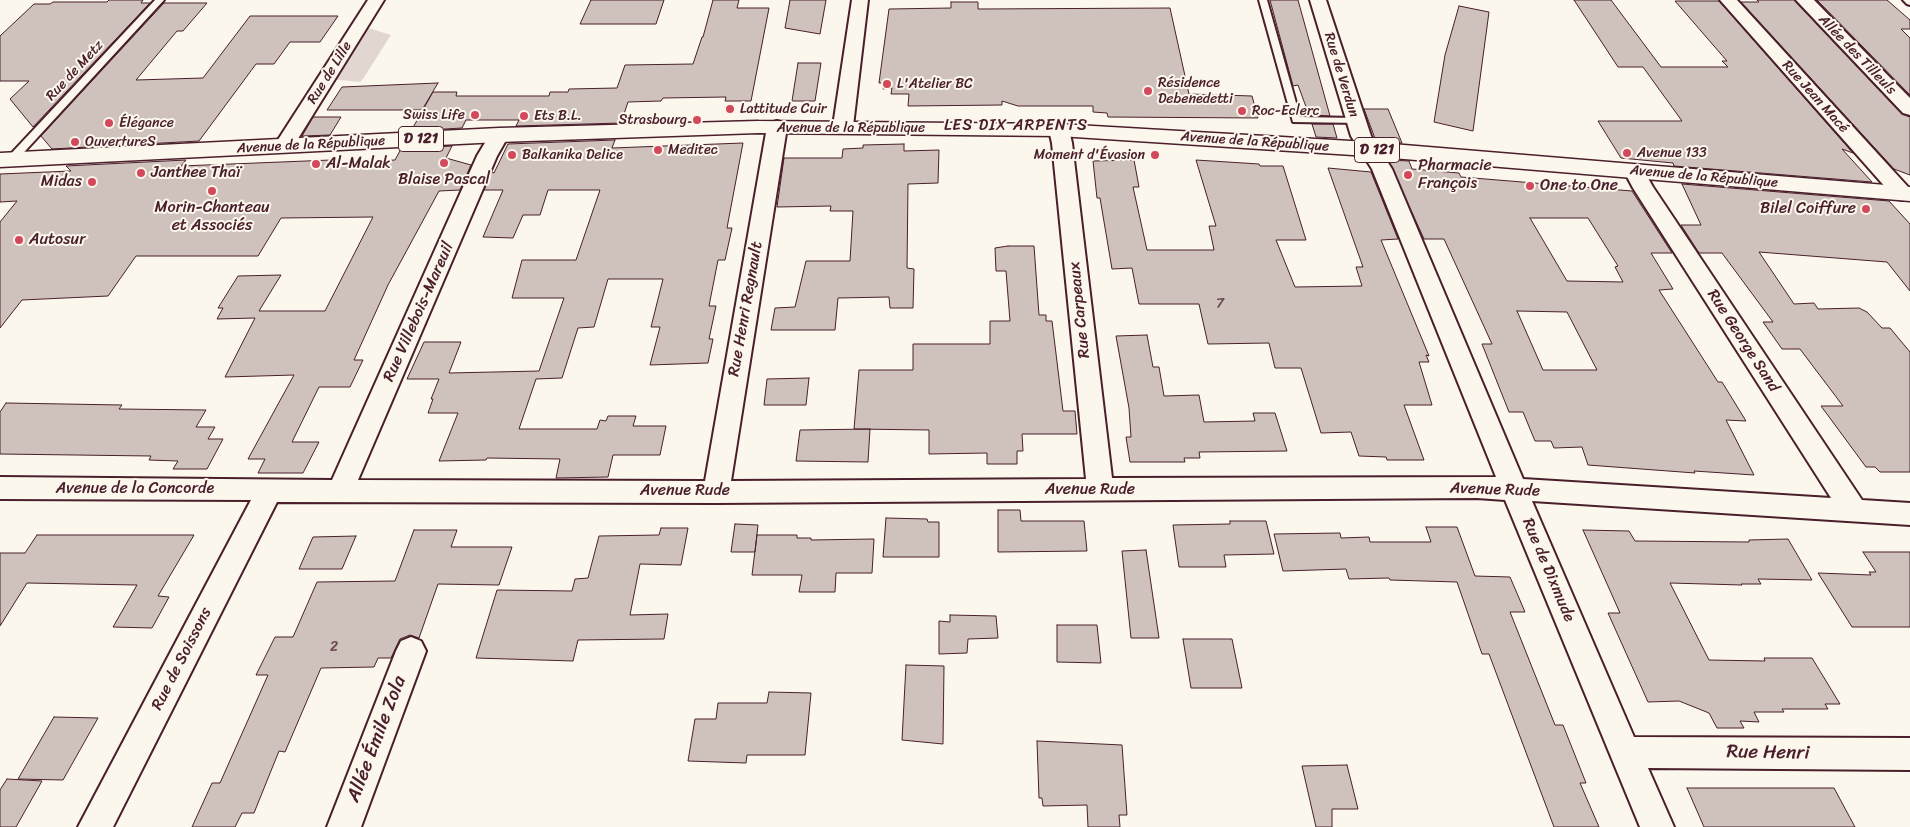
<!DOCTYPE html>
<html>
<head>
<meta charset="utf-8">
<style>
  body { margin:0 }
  canvas { display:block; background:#fbf7ec }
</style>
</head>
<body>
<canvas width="1910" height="827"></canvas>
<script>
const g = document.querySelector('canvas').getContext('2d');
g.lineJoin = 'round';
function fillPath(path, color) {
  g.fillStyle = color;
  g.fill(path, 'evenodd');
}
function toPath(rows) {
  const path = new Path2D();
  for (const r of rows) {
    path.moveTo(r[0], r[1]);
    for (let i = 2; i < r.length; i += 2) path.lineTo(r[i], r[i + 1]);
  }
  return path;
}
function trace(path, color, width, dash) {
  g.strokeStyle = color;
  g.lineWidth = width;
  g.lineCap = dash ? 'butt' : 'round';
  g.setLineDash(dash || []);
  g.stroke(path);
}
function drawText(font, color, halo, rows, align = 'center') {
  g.font = font + ' Sriracha,sans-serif';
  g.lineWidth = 4;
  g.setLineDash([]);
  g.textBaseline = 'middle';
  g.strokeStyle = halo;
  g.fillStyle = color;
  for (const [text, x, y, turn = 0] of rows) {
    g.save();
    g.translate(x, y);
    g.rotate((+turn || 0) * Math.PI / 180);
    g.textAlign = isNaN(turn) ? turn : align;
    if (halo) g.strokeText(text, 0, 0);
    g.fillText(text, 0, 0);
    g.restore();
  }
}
fillPath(toPath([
  [365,27,391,35,363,79,360,82,330,79]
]), '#e2d7d0');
const building = toPath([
  [109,0,143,0,141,3,150,3,33,127,10,99,29,81,0,81,0,36,34,4,50,4,53,2,107,2,109,0],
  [591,0,664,0,656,24,580,24,591,0],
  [713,0,739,0,737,8,769,8,751,101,725,101,726,97,663,98,661,101,628,102,621,123,516,126,519,120,466,120,462,128,411,131,433,92,457,92,456,96,549,96,550,92,568,92,569,89,617,88,625,65,693,64,702,37,703,37,713,0],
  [790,0,826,0,820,34,785,28,790,0],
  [1270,0,1298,0,1330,116,1309,115,1298,85,1293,86,1270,0],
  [1574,0,1611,0,1661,67,1728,67,1722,61,1727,61,1675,1,1719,1,1853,153,1842,149,1872,182,1674,166,1673,163,1621,158,1598,121,1682,121,1643,67,1618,67,1574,0],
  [1757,0,1794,0,1902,114,1910,117,1910,175,1894,169,1741,2,1759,2,1757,0],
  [1817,0,1887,0,1910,20,1910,29,1901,29,1910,38,1910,95,1817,0],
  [951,2,978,2,978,9,1170,8,1189,94,1252,96,1258,118,1108,117,1107,113,1093,112,1093,106,1018,106,1002,101,1002,105,908,106,909,94,891,94,892,88,883,89,884,83,879,83,889,9,951,8,951,2],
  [164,3,207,3,183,31,177,31,136,80,203,78,250,16,338,16,320,42,290,42,274,64,256,64,199,141,52,149,41,136,164,3],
  [1459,6,1489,12,1473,131,1434,122,1445,55,1459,6],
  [798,63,821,63,815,101,792,101,798,63],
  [438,83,422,110,327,110,342,87,438,83],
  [1364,109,1388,109,1402,143,1376,141,1364,109],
  [313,117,341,117,330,135,302,136,313,117],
  [1312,124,1333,124,1337,138,1316,137,1312,124],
  [615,140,612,148,743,143,727,228,732,228,725,260,718,260,709,306,716,306,709,339,713,339,708,363,650,365,660,327,651,327,663,279,608,279,594,327,578,328,562,378,536,379,519,429,597,429,600,420,606,421,608,416,636,416,633,426,666,426,660,455,613,455,608,477,556,478,560,459,487,458,486,460,439,461,458,413,428,413,433,399,431,399,439,379,407,379,424,342,461,342,449,373,539,371,564,298,512,298,522,260,576,260,600,190,548,190,540,215,523,215,513,238,483,237,503,190,484,190,492,172,494,173,508,144,615,140],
  [904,144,904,151,939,150,938,183,908,184,907,268,914,269,913,308,890,308,889,297,838,298,835,330,771,330,775,308,795,307,806,261,850,261,853,211,830,211,831,206,777,207,784,158,842,158,843,149,863,148,863,145,904,144],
  [452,146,446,158,471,165,460,190,439,191,388,285,354,360,363,360,350,387,319,387,292,442,319,442,303,473,258,473,265,459,248,459,294,375,225,377,255,318,217,319,223,308,218,308,238,276,281,275,259,311,325,311,373,217,281,218,258,256,136,256,108,296,22,300,0,328,0,222,17,201,0,202,0,174,71,171,66,166,186,160,181,166,331,160,329,163,395,160,401,149,452,146],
  [1134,160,1139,187,1133,187,1147,250,1214,250,1209,226,1216,226,1196,160,1259,164,1260,166,1283,166,1306,240,1276,240,1295,287,1362,286,1356,267,1363,267,1328,168,1371,172,1398,239,1381,240,1429,356,1426,355,1429,362,1419,362,1432,405,1404,405,1424,460,1387,460,1386,457,1359,456,1351,432,1321,433,1301,368,1275,368,1269,343,1208,344,1199,304,1139,304,1132,268,1112,269,1100,198,1097,198,1093,161,1134,160],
  [1388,160,1409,161,1412,169,1459,173,1461,177,1632,191,1672,253,1651,253,1673,289,1659,290,1718,382,1722,382,1746,421,1726,420,1754,475,1694,471,1695,473,1588,465,1582,447,1554,448,1551,441,1535,441,1523,412,1509,412,1482,344,1492,344,1444,239,1424,239,1388,160],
  [1530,218,1588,218,1618,266,1615,267,1623,282,1567,281,1530,218],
  [1517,311,1567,312,1597,370,1543,370,1517,311],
  [1682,184,1889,201,1910,224,1910,291,1887,262,1759,252,1794,304,1814,303,1818,309,1859,308,1867,312,1882,328,1890,328,1910,352,1910,472,1880,472,1875,467,1866,467,1821,406,1843,406,1800,349,1782,349,1763,322,1773,322,1722,253,1699,253,1681,225,1701,225,1682,184],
  [1008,246,1034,246,1039,315,1046,315,1046,321,1052,321,1063,411,1075,411,1077,434,1022,434,1023,451,1017,451,1017,464,987,464,987,453,929,454,929,430,854,429,859,370,913,370,913,344,990,344,990,321,1010,321,1006,271,996,271,995,248,1008,246],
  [1147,335,1153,367,1159,367,1164,396,1199,395,1204,422,1255,421,1253,413,1275,413,1287,451,1199,452,1200,458,1184,458,1185,462,1130,462,1126,437,1131,437,1129,408,1116,336,1147,335],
  [809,378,806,405,764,405,767,379,809,378],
  [6,403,122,405,119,409,206,410,196,427,215,427,208,439,223,439,207,469,173,469,178,461,149,460,151,456,0,454,0,412,6,403],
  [870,429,868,462,796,461,800,430,870,429],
  [998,510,1020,510,1021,521,1084,521,1087,551,998,552,998,510],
  [886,518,927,519,928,522,939,522,939,557,883,557,886,518],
  [1230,521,1266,521,1274,554,1224,555,1226,567,1179,567,1173,525,1230,524,1230,521],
  [735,524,758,525,755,552,731,552,735,524],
  [1426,527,1457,527,1475,576,1510,577,1525,612,1510,612,1555,725,1563,725,1586,783,1580,783,1599,827,1554,827,1489,654,1482,654,1457,582,1390,580,1389,578,1349,579,1346,569,1283,571,1274,534,1340,533,1341,538,1369,537,1370,542,1431,542,1426,527],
  [661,528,688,528,681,565,640,564,630,615,668,614,664,639,578,640,573,661,476,658,497,590,572,591,575,579,588,578,599,536,659,535,661,528],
  [414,530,457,530,451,547,512,547,499,585,438,584,419,638,410,635,400,639,391,658,378,658,374,667,321,668,285,752,279,751,254,813,242,813,235,827,192,827,212,783,220,783,268,675,256,675,275,637,293,637,317,582,395,581,414,530],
  [1583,530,1629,531,1635,541,1749,542,1749,540,1788,539,1812,580,1758,579,1761,584,1741,584,1742,585,1670,583,1709,660,1765,661,1764,658,1812,658,1840,704,1825,704,1828,709,1782,709,1784,712,1754,712,1759,722,1740,721,1744,728,1717,728,1709,713,1679,701,1648,702,1608,613,1620,613,1583,530],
  [37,535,194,535,158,596,169,597,152,628,113,627,137,585,27,583,0,626,0,553,25,553,37,535],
  [757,535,797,535,797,538,811,538,811,540,874,539,872,573,836,573,835,592,799,592,802,575,752,575,757,535],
  [356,536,342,569,299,569,313,537,356,536],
  [1146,550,1159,638,1131,638,1122,551,1146,550],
  [1863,552,1910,552,1910,627,1852,627,1818,573,1871,575,1869,572,1876,572,1863,552],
  [950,615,996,616,998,638,968,639,967,653,939,654,939,621,950,622,950,615],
  [1057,625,1097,625,1101,663,1057,662,1057,625],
  [1183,639,1232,639,1242,688,1191,688,1183,639],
  [906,665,944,666,943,744,902,740,906,665],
  [769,692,811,693,805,755,747,755,746,763,688,761,695,719,716,719,718,703,767,703,769,692],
  [54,717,98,718,63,780,18,779,54,717],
  [1037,741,1122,745,1127,815,1119,815,1120,827,1088,827,1087,805,1043,806,1042,798,1039,798,1037,741],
  [1347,765,1358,809,1332,809,1332,827,1316,827,1302,766,1347,765],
  [7,779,42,781,16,827,0,827,0,790,7,779],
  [1687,788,1834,788,1855,827,1704,827,1687,788]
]);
fillPath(building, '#cfc2bc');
trace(building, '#4a1f2b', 1);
const lane = toPath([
  [155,0,164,0,15,162,7,162,7,158,155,0],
  [1259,0,1267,0,1300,117,1356,118,1359,119,1359,123,1293,122,1259,0],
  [1903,0,1910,0,1910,5,1907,4,1903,0]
]);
const street = toPath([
  [368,0,384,0,291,150,284,152,277,150,274,146,368,0],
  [852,0,868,0,853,126,850,130,843,132,836,130,833,126,852,0],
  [1310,0,1326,0,1371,136,1392,169,1523,479,1831,498,1633,188,1624,171,1627,166,1634,165,1641,166,1653,187,1862,500,1910,503,1910,525,1532,501,1634,737,1910,738,1910,770,1648,768,1674,827,1640,827,1505,500,1477,498,716,503,277,502,113,827,78,827,251,500,0,499,0,477,332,480,477,156,492,131,499,129,506,131,509,135,497,156,358,480,705,481,767,127,770,123,777,121,784,123,787,127,731,481,1086,479,1052,143,1049,130,1052,126,1059,124,1066,126,1069,130,1072,143,1112,478,1496,477,1372,169,1351,136,1310,0],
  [1720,0,1737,0,1909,188,1909,198,1902,200,1895,198,1720,0],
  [1796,0,1814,0,1910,98,1910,115,1903,113,1796,0],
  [411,637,421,641,426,651,361,827,327,827,396,651,401,641,411,637]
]);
const primary = toPath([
  [758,121,1059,124,1368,142,1910,187,1910,201,1368,156,1059,136,758,133,499,142,0,167,0,153,499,128,758,121]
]);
trace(lane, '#4a1f2b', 4);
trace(street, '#4a1f2b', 4);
trace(primary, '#4a1f2b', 3);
fillPath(lane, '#fbf7ec');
fillPath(street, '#fbf7ec');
fillPath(primary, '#fbf7ec');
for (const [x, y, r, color] of [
  [887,84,5,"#d1495b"],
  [1148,91,5,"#d1495b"],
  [730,109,5,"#d1495b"],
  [1242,111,5,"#d1495b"],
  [475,115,5,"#d1495b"],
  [524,116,5,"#d1495b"],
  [697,120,5,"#d1495b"],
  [109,123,5,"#d1495b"],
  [75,142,5,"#d1495b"],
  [658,150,5,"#d1495b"],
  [1627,153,5,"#d1495b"],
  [512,155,5,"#d1495b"],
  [1155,155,5,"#d1495b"],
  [444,163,5,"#d1495b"],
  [316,164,5,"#d1495b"],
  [141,173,5,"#d1495b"],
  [1408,175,5,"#d1495b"],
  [92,182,5,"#d1495b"],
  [1530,186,5,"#d1495b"],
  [212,191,5,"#d1495b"],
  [1866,209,5,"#d1495b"],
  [19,240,5,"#d1495b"]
]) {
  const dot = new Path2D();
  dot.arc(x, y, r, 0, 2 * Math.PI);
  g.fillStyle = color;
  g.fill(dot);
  trace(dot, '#fbf7ec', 2);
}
drawText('14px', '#4a1f2b', '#fbf7ec', [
  ["Allée des Tilleuls",1857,55,46],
  ["Rue de Metz",75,71,-47],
  ["Rue de Lille",330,73,-58],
  ["Rue de Verdun",1341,75,73],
  ["Rue Jean Macé",1815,97,48],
  ["Avenue de la République",851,128],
  ["Avenue de la République",1255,142,4],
  ["Avenue de la République",311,145,-3],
  ["Avenue de la République",1704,177,5]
]);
drawText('14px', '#4a1f2b', '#fbf7ec', [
  ["Résidence",1158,83],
  ["Debenedetti",1158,99],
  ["L'Atelier BC",897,84],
  ["Lattitude Cuir",740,109],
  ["Roc-Eclerc",1252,111],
  ["Swiss Life",465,115,"right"],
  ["Ets B.L.",534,116],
  ["Strasbourg",687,120,"right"],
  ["Élégance",119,123],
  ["OuvertureS",85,142],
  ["Meditec",668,150],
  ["Avenue 133",1637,153],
  ["Balkanika Delice",522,155],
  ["Moment d'Évasion",1145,155,"right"]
], 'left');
drawText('14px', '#6b484f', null, [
  ["7",1220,304],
  ["2",334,647]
]);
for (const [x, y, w] of [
  [421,139,45],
  [1377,150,45]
]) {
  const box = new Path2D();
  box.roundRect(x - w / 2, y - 12.5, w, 25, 4);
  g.fillStyle = '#fbf7ec';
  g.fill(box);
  trace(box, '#4a1f2b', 1);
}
drawText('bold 15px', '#4a1f2b', null, [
  ["D 121",421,139],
  ["D 121",1377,150]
]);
g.letterSpacing = '1px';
drawText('16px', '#4a1f2b', '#fbf7ec', [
  ["LES DIX ARPENTS",1016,126]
]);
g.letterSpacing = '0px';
drawText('16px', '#4a1f2b', '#fbf7ec', [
  ["Al-Malak",326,164],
  ["Pharmacie",1418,166],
  ["François",1418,184],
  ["Janthee Thaï",151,173],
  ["Blaise Pascal",444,180,"center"],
  ["Midas",82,182,"right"],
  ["One to One",1540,186],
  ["Morin-Chanteau",212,208,"center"],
  ["et Associés",212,226,"center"],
  ["Bilel Coiffure",1856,209,"right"],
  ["Autosur",29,240]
], 'left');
drawText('16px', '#4a1f2b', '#fbf7ec', [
  ["Rue Henri Regnault",746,309,-80],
  ["Rue Carpeaux",1080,310,-96],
  ["Rue Villebois-Mareuil",419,312,-66],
  ["Rue George Sand",1743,341,57],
  ["Avenue de la Concorde",135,489],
  ["Avenue Rude",1090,490],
  ["Avenue Rude",1495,490,2],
  ["Avenue Rude",685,491],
  ["Rue de Dixmude",1548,570,67],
  ["Rue de Soissons",182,659,-63]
]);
drawText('19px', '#4a1f2b', '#fbf7ec', [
  ["Allée Émile Zola",377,739,-69],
  ["Rue Henri",1768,753,1]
]);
</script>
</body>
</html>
